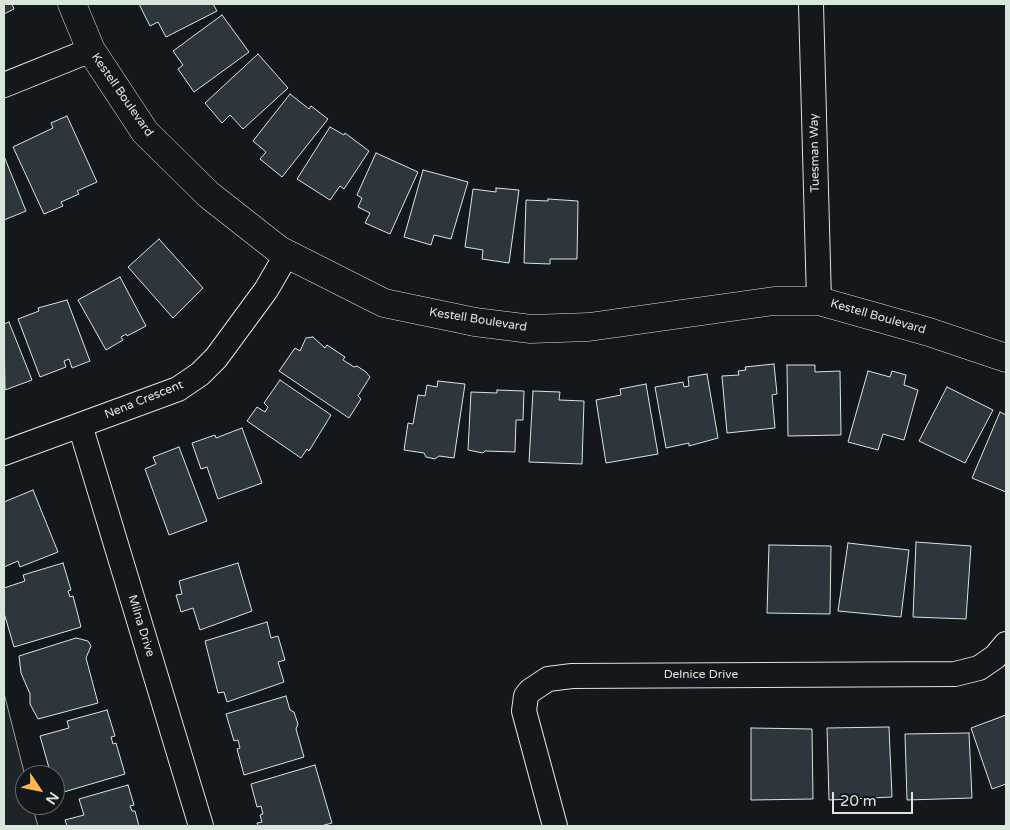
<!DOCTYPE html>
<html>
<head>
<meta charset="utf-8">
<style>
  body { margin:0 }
  #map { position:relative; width:1010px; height:830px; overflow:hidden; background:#14181c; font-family:"Varela Round",sans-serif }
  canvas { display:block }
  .frame { position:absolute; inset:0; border:5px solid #d8e6dc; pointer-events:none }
  .north { position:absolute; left:15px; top:765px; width:50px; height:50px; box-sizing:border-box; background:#14181c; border:1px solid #626a69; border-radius:50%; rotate:124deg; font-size:14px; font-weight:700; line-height:20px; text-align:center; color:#d8e6dc }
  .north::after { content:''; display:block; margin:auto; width:18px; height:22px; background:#ffb74d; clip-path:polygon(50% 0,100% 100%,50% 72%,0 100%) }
  .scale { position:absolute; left:832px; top:792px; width:81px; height:22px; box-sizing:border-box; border:2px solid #d8e6dc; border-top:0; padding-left:6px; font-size:15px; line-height:18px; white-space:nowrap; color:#d8e6dc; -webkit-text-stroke:4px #14181c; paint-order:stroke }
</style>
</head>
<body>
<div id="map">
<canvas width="1010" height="830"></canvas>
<div class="frame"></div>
<div class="north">N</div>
<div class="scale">20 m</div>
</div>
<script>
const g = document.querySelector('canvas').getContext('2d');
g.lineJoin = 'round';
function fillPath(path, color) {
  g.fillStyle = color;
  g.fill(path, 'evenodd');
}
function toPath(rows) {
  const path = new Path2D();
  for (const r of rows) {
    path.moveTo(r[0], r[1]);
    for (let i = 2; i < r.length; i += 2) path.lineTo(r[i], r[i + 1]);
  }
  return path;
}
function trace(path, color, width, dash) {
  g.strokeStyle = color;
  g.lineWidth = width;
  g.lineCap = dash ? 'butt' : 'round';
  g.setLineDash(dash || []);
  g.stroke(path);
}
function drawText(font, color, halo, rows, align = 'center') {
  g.font = font + ' "Varela Round",sans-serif';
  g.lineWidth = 4;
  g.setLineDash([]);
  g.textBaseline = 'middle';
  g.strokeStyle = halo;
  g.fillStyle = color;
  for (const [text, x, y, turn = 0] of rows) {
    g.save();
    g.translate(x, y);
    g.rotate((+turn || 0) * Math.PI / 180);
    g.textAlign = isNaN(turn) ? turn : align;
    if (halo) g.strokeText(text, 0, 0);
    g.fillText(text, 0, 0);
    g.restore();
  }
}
const green = toPath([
  [4,693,25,776,25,805,32,805,38,826,4,826,4,693]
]);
fillPath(green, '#202428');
trace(green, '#939e99', 1);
const building = toPath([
  [4,4,12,4,14,9,4,14,4,4],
  [139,4,213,4,217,11,166,37,158,22,150,26,139,4],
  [222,15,249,52,194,92,178,69,183,65,173,51,222,15],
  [258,54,288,88,243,129,230,115,222,123,205,103,258,54],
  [290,94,309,109,311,106,328,119,282,177,260,159,266,152,253,141,290,94],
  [67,116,97,182,77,191,79,194,61,202,63,206,44,214,13,147,53,128,51,123,67,116],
  [330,127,344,135,345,133,369,151,344,189,340,186,330,200,297,179,330,127],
  [376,153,418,172,390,234,365,223,370,213,358,207,362,198,357,195,376,153],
  [4,156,26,211,4,220,4,156],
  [423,170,468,182,451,239,434,235,431,245,404,237,423,170],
  [496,188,519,190,509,263,482,259,483,250,465,247,473,189,496,192,496,188],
  [548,199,578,201,577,259,550,259,550,264,524,263,526,200,548,201,548,199],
  [159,239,203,288,173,318,128,267,159,239],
  [120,277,146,326,127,336,126,334,121,337,123,340,106,350,78,300,120,277],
  [67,300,90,361,72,368,69,359,64,361,66,367,40,377,18,319,39,311,38,308,67,300],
  [9,322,32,380,5,390,4,324,9,322],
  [313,337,325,348,327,345,345,357,343,360,354,367,357,366,366,372,370,377,358,396,361,399,349,418,279,371,295,348,300,351,306,338,313,337],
  [774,364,777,394,772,395,775,428,727,433,722,376,739,375,738,371,746,370,745,367,774,364],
  [787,365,815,365,815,372,840,371,841,435,788,436,787,365],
  [868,371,890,377,892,371,906,375,904,385,918,390,904,440,883,434,878,450,848,442,868,371],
  [707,374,718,438,689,446,689,443,666,448,655,387,683,382,684,387,689,386,688,377,707,374],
  [280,380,331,415,309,451,307,449,301,458,247,421,257,407,265,412,268,407,264,403,280,380],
  [438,381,465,384,454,458,439,456,435,459,426,457,424,453,404,450,408,423,413,424,418,395,425,396,427,385,437,387,438,381],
  [646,384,658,454,606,463,596,400,621,395,620,389,646,384],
  [947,387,993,410,965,463,919,441,947,387],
  [497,390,524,391,523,420,516,420,515,452,485,451,483,453,468,450,471,392,497,393,497,390],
  [533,391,560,392,559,400,584,401,582,464,529,462,533,391],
  [1000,412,1006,415,1006,492,972,478,1000,412],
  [242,428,262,483,218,499,207,467,201,469,192,443,215,435,216,438,242,428],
  [179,447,207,521,169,535,145,469,156,464,153,457,179,447],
  [33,490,58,552,20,567,18,561,4,567,4,502,33,490],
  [916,542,971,546,966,619,913,617,916,542],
  [848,543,909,550,901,617,838,611,848,543],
  [769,545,831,546,830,614,767,613,769,545],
  [63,563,71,590,68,591,70,597,73,596,81,627,14,647,4,613,4,588,25,581,23,575,63,563],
  [238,563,252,611,200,630,193,608,181,612,176,595,182,594,179,581,238,563],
  [267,622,271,638,278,636,285,660,278,662,284,682,227,702,224,692,218,693,205,641,267,622],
  [76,638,88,641,91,646,86,658,98,703,38,719,30,704,30,694,21,673,19,656,76,638],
  [286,696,290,710,294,712,298,724,296,729,304,757,244,775,237,749,240,748,238,740,234,741,226,714,286,696],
  [107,710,115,736,111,737,113,744,116,743,125,774,57,794,55,775,51,775,40,736,69,728,67,721,107,710],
  [1006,715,1006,784,992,789,971,728,1006,715],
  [889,727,892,797,829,800,827,728,889,727],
  [751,728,812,729,813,799,751,800,751,728],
  [969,733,972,798,907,800,905,734,969,733],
  [315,765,332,823,321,826,258,826,257,823,262,822,260,815,263,814,261,806,257,807,251,784,315,765],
  [128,785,134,805,130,806,132,811,135,811,139,826,67,826,65,820,84,815,79,799,128,785]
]);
fillPath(building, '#2c363c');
trace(building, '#d8e6dc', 1);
const street = toPath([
  [811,4,819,301],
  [4,85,91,50],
  [80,425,201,826],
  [4,453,178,389,200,374,216,358,266,290,287,254],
  [555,826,524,711,526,696,530,691,548,679,572,676,955,674,979,668,995,657,1006,644]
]);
const secondary = toPath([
  [72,4,91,50,145,132,209,195,279,250,384,303,475,322,531,329,589,327,774,301,819,301,929,332,1006,358]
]);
trace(street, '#d8e6dc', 26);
trace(secondary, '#d8e6dc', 29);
trace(street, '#14181c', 24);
trace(secondary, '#14181c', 28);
drawText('12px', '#d8e6dc', '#14181c', [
  ["Kestell Boulevard",122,95,55],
  ["Tuesman Way",815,153,-91],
  ["Kestell Boulevard",878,317,16],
  ["Kestell Boulevard",478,320,9],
  ["Nena Crescent",144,400,-22],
  ["Milna Drive",141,626,73],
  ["Delnice Drive",701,675]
]);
</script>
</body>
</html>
